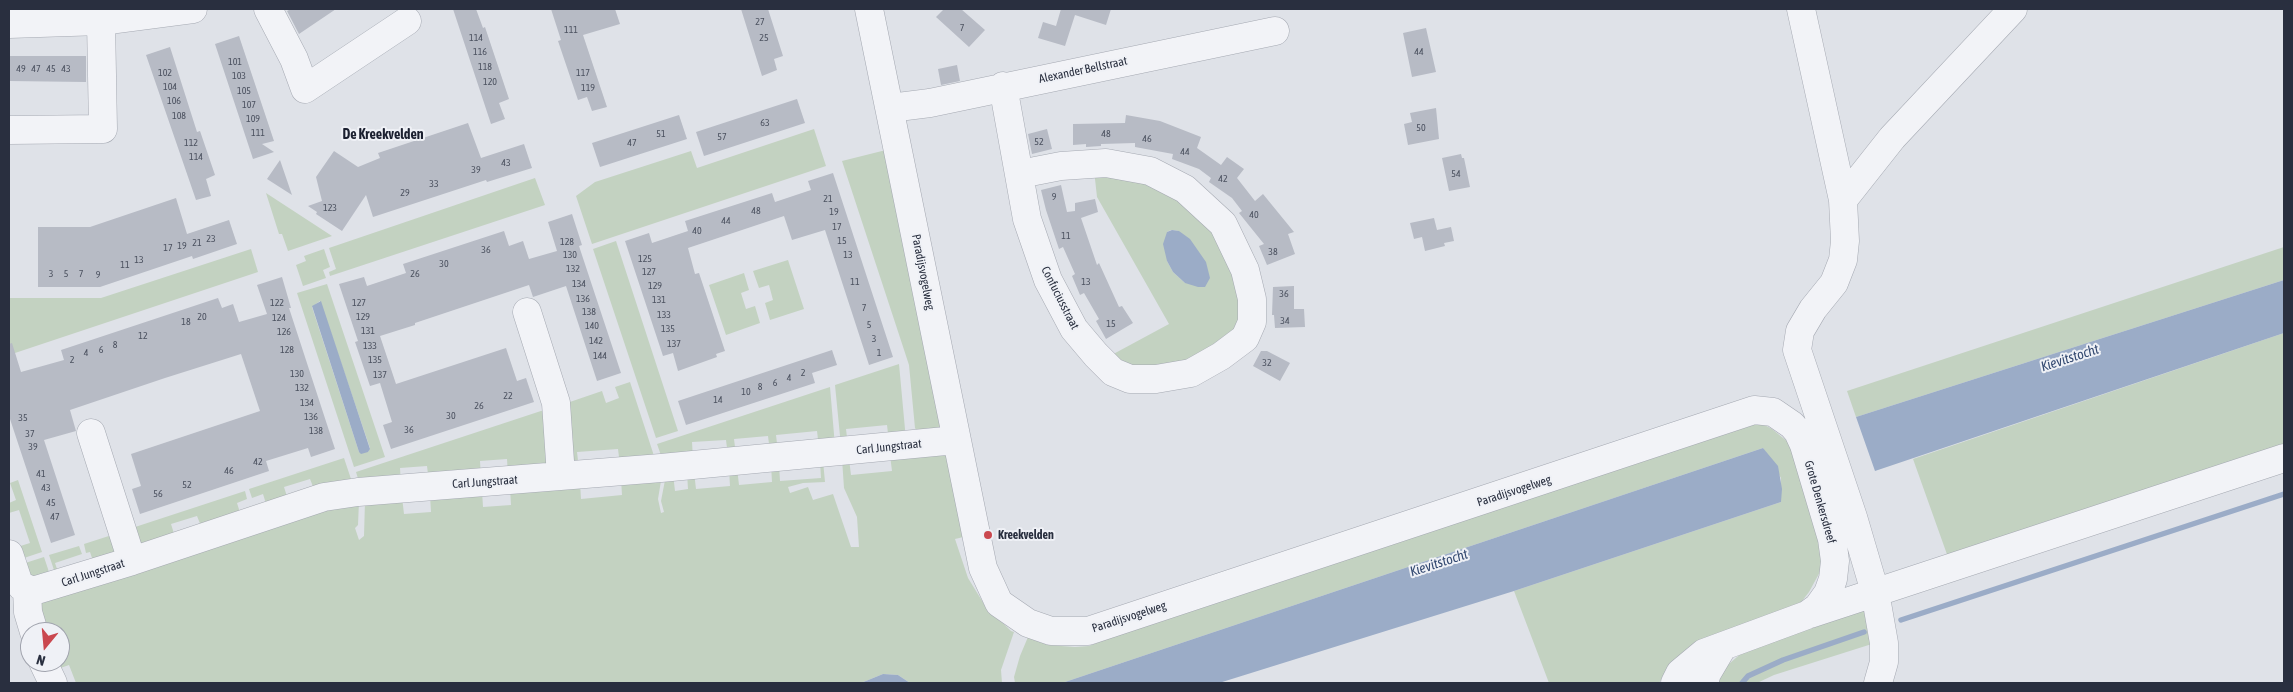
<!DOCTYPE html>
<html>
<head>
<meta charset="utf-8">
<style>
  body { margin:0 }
  #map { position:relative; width:2293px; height:692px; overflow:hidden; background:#dfe2e8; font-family:"Asap Condensed",sans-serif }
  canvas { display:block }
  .frame { position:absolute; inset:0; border:10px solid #292f3f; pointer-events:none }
  .north { position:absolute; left:20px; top:622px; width:50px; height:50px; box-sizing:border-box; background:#eff1f6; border:1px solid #a0a3ad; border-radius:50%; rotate:197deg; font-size:14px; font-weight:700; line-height:20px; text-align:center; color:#292f3f }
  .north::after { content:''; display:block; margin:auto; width:18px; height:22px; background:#ca484f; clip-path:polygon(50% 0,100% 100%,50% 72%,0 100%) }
</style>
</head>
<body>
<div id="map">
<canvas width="2293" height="692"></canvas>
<div class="frame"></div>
<div class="north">N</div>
</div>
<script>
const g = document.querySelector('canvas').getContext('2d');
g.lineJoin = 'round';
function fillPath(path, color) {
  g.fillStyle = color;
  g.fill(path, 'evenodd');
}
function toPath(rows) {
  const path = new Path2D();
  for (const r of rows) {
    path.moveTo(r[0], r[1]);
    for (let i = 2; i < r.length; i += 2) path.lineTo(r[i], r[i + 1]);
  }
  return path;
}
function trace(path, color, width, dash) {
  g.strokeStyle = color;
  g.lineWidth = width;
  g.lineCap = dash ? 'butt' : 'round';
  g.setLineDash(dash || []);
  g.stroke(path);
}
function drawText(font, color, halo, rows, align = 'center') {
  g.font = font + ' "Asap Condensed",sans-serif';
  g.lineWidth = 4;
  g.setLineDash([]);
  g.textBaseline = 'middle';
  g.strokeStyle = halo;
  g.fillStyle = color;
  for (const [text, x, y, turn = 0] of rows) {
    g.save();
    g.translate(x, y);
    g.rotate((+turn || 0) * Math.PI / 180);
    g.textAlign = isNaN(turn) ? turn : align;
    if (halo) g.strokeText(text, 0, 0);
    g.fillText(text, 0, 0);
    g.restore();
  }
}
fillPath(toPath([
  [814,129,826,166,592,244,576,196,595,182,691,151,697,168],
  [894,148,953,435,917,431,915,428,909,365,842,161],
  [1094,170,1154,180,1220,231,1247,321,1216,354,1148,373,1106,358,1169,324,1097,197],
  [1171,230,1179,231,1185,283,1173,272,1167,261,1167,232],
  [535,178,545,205,330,276,329,272,336,269,329,248],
  [266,193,332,236,288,251,282,234,279,234],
  [616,241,678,431,656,438,593,249],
  [2284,247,2284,280,1856,417,1847,391],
  [251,249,258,272,9,355,9,298,101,298],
  [324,249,330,267,323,270,326,278,303,286,296,265,306,261,304,256],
  [788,260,804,309,770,320,765,303,773,300,769,285,759,288,753,271],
  [744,273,749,290,741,293,746,309,755,306,760,323,726,335,709,285],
  [327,284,385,457,354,467,297,293],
  [320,301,370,448,368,452,359,452,312,307],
  [2284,333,2284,449,1949,560,1913,459],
  [899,364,906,440,889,442,887,425,846,429,848,446,841,446,835,385],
  [630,382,656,462,620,465,618,449,577,452,579,469,575,469,564,404,602,391,606,403,619,398,615,387],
  [830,387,835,446,819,448,817,431,776,435,778,452,770,452,768,436,734,439,736,455,728,456,726,440,692,442,693,459,663,461,657,444],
  [550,408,555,464,508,475,507,459,480,461,481,478,429,482,427,466,400,468,401,484,361,488,356,472],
  [1757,421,1772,429,1788,442,1794,454,1822,540,1821,570,1809,592,1799,605,1669,667,1659,683,1549,683,1514,591,1781,502,1781,478,1763,448,1062,683,1015,683,1014,677,1020,656,1028,637,1048,645,1075,647,1089,646,1113,636],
  [955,449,972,535,955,539,968,578,984,604,1011,631,1014,632,1001,670,1002,683,910,683,898,675,883,674,861,683,76,683,69,665,49,672,46,662,60,662,60,632,36,632,33,605,330,503,359,501,358,525,355,528,359,540,364,536,365,501,402,497,404,514,431,512,430,495,482,491,483,507,511,505,510,488,580,482,581,499,622,495,621,479,662,475,658,499,661,513,664,512,661,501,666,475,673,474,675,491,688,489,687,473,694,472,696,489,730,486,729,469,737,468,739,485,772,482,771,465,779,465,780,481,821,478,820,461,823,461,825,482,803,483,788,487,790,493,808,487,813,500,833,494,851,547,859,547,857,517,844,488,842,459,849,459,851,475,892,471,890,455],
  [344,458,354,488,316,494,310,479,284,487,289,503,268,510,263,494,252,498,249,489],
  [18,480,42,552,18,560,14,548,30,543,19,510,9,513,9,503,16,500,10,483],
  [245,491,247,499,237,503,242,519,203,531,197,516,171,524,176,540,144,551,129,529],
  [115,534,121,551,95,567,90,552,86,553,84,544],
  [79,546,82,554,55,563,60,578,57,579,49,555],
  [44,557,52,581,41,584,19,565],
  [1869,606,1875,643,1774,675,1757,683,1715,683,1723,669,1751,645]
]), '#c3d2c1');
fillPath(toPath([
  [1172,230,1179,231,1190,239,1206,262,1210,278,1205,287,1198,287,1185,283,1173,272,1167,261,1163,244,1167,232],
  [2284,280,2284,333,1875,471,1856,417],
  [321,301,370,449,368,452,361,454,359,452,312,306],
  [1763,448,1778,466,1782,489,1781,502,1514,591,1219,683,1062,683],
  [883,674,898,675,910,683,861,683]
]), '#9bacc7');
trace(toPath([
  [1901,620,2284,494],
  [1742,683,1748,676,1783,660,1864,632]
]), '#9bacc7', 5.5);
fillPath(toPath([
  [291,9,336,9,299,34,287,11],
  [453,9,476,9,483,28,485,27,509,99,499,103,505,119,491,124],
  [551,9,615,9,620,24,583,35,607,107,592,111,587,97,578,100,558,41,561,40],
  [741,9,768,9,783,56,774,59,777,70,762,76],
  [944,9,961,9,985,30,969,47,936,17],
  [1061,9,1111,9,1106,25,1075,15,1065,46,1038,38,1043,22,1056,26],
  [1426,28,1436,72,1412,77,1403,33],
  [239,36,274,141,262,144,274,152,253,159,215,44],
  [170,47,197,132,200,131,215,175,206,179,211,196,196,200,146,55],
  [9,56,86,56,86,82,9,81],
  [957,65,960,81,941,85,938,69],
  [797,99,805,123,704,156,696,132],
  [1436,108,1439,139,1408,145,1404,124,1412,122,1410,113],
  [679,115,687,139,600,167,592,143],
  [1126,115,1160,121,1201,137,1197,148,1221,165,1227,157,1244,169,1237,178,1255,201,1263,194,1294,232,1288,234,1295,254,1267,265,1259,246,1264,244,1239,213,1242,211,1232,198,1209,182,1211,178,1199,169,1172,159,1173,154,1135,147,1135,143,1101,144,1101,146,1086,147,1086,144,1073,145,1073,124,1125,123],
  [468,123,481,158,524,144,532,168,487,182,486,180,373,217,366,195,342,231,316,214,317,212,308,206,322,201,316,177,334,151,358,167,380,158,378,153],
  [1047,129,1052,149,1032,154,1028,134],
  [1461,154,1462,158,1464,158,1470,187,1449,191,1442,158],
  [280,160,292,195,267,179],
  [833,173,893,357,869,365,825,230,792,240,784,216,688,248,695,274,699,273,725,351,716,354,717,357,678,371,673,353,663,356,625,241,649,233,652,243,688,231,685,221,772,193,775,202,811,190,808,181],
  [1061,185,1067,212,1075,211,1075,203,1095,199,1098,212,1081,218,1097,265,1099,263,1119,307,1122,306,1133,323,1106,339,1096,321,1099,319,1084,293,1080,295,1072,276,1075,274,1063,247,1059,249,1046,210,1041,190],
  [176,198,187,234,229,220,237,244,193,259,192,256,100,287,38,287,38,227,90,227],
  [572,214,582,245,579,246,621,373,597,381,566,286,533,297,529,285,415,323,415,325,380,336,396,384,506,348,517,381,526,378,534,402,391,449,383,425,392,422,380,383,370,386,355,342,358,341,339,284,364,277,367,286,406,273,403,264,504,231,509,246,523,241,529,259,557,251,548,222],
  [1434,218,1437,230,1451,227,1454,241,1444,243,1445,246,1425,251,1422,237,1414,239,1410,223],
  [282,277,291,308,289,308,335,449,311,457,308,448,266,461,269,471,140,514,132,489,141,486,131,454,260,411,241,354,165,378,70,410,76,431,44,440,75,535,51,543,9,416,9,344,12,343,21,372,64,360,61,350,218,298,222,308,233,304,239,322,267,314,257,285],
  [1294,286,1294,309,1304,309,1305,327,1275,328,1274,315,1272,315,1273,287],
  [832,350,837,365,812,373,815,383,686,425,678,401],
  [1261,351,1267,351,1290,363,1280,381,1253,366]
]), '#b7bbc5');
const minor = toPath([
  [268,9,294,59,305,89,407,21],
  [869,9,983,568,999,603,1028,623,1051,631,1088,631,1754,410,1773,412,1792,425,1798,432,1804,445,1832,539,1835,561,1833,579,1828,593,1818,607,1807,615,1704,653,1680,673,1675,683],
  [1801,9,1843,200,1845,241,1843,260,1834,283,1813,309,1800,331,1797,350,1853,517,1875,592,1884,643,1884,662,1878,683],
  [9,24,101,21,193,9],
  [1003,86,1027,219,1048,280,1074,329,1096,355,1113,372,1130,379,1156,379,1191,373,1221,356,1245,338,1252,322,1252,299,1245,270,1223,224,1185,189,1150,171,1106,163,1061,166,1020,174],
  [890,108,930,103,1275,31],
  [9,130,103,129,101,21],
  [1843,200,1892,138,2013,9],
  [527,312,556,403,561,476],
  [91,433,132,561],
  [9,554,18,581,21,586,33,591,132,561,324,497,358,492,661,468,956,440],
  [27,590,28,612,34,632],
  [1810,614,2284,458],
  [43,662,53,683],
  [1704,683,1707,673,1723,646]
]);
trace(minor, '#a5a9b2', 29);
trace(minor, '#f2f3f7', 28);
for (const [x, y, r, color] of [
  [988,535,5,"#ca484f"]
]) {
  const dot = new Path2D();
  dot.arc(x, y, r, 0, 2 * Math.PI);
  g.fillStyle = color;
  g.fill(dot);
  trace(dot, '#eff1f6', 2);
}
drawText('10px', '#4c5260', null, [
  ["27",760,22],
  ["7",962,28],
  ["111",571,30],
  ["114",476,38],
  ["25",764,38],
  ["116",480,52],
  ["44",1419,52],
  ["101",235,62],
  ["118",485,67],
  ["49",21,69],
  ["47",36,69],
  ["45",51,69],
  ["43",66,69],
  ["102",165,73],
  ["117",583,73],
  ["103",239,76],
  ["120",490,82],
  ["104",170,87],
  ["119",588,88],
  ["105",244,91],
  ["106",174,101],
  ["107",249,105],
  ["108",179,116],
  ["109",253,119],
  ["63",765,123],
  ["50",1421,128],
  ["111",258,133],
  ["51",661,134],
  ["48",1106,134],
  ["57",722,137],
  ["46",1147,139],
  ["52",1039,142],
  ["112",191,143],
  ["47",632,143],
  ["44",1185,152],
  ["114",196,157],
  ["43",506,163],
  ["39",476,170],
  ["54",1456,174],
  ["42",1223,179],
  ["33",434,184],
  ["29",405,193],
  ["9",1054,197],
  ["21",828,199],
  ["123",330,208],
  ["48",756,211],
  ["19",834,212],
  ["40",1254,215],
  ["44",726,221],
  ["17",837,227],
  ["40",697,231],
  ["11",1066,236],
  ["23",211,239],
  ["15",842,241],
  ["128",567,242],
  ["21",197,243],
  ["19",182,246],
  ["17",168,248],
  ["36",486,250],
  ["38",1273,252],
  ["130",570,255],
  ["13",848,255],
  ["125",645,259],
  ["13",139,260],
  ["30",444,264],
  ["11",125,265],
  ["132",573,269],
  ["127",649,272],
  ["3",51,274],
  ["5",66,274],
  ["7",81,274],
  ["26",415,274],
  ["9",98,275],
  ["11",855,282],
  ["13",1086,282],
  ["134",579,284],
  ["129",655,286],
  ["36",1284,294],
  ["136",583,299],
  ["131",659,300],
  ["122",277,303],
  ["127",359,303],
  ["7",864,308],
  ["138",589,312],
  ["133",664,315],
  ["20",202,317],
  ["129",363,317],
  ["124",279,318],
  ["34",1285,321],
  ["18",186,322],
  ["15",1111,324],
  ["5",869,325],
  ["140",592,326],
  ["135",668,329],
  ["131",368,331],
  ["126",284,332],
  ["12",143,336],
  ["3",874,339],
  ["142",596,341],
  ["137",674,344],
  ["8",115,345],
  ["133",370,346],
  ["6",101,350],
  ["128",287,350],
  ["4",86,353],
  ["1",879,353],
  ["144",600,356],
  ["2",72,360],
  ["135",375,360],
  ["32",1267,363],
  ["2",803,373],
  ["130",297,374],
  ["137",380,375],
  ["4",789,378],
  ["6",775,383],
  ["8",760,387],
  ["132",302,388],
  ["10",746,392],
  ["22",508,396],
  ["14",718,400],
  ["134",307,403],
  ["26",479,406],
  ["30",451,416],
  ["136",311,417],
  ["35",23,418],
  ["36",409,430],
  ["138",316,431],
  ["37",30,434],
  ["39",33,447],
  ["42",258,462],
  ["46",229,471],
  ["41",41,474],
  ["52",187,485],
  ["43",46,488],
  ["56",158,494],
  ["45",51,503],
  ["47",55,517]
]);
drawText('12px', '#292f3f', '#eff1f6', [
  ["Alexander Bellstraat",1083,70,-12],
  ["Paradijsvogelweg",923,272,79],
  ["Confuciusstraat",1060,298,63],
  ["Carl Jungstraat",889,447,-6],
  ["Carl Jungstraat",485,482,-4],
  ["Paradijsvogelweg",1514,491,-18],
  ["Grote Denkersdreef",1820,502,74],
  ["Carl Jungstraat",93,573,-18],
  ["Paradijsvogelweg",1129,617,-18]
]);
drawText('bold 12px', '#292f3f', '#eff1f6', [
  ["Kreekvelden",998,535]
], 'left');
drawText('bold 14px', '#1b2030', '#eff1f6', [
  ["De Kreekvelden",383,135]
]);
drawText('italic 14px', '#344a71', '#eff1f6', [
  ["Kievitstocht",2070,358,-18],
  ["Kievitstocht",1439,563,-18]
]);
</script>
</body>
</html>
